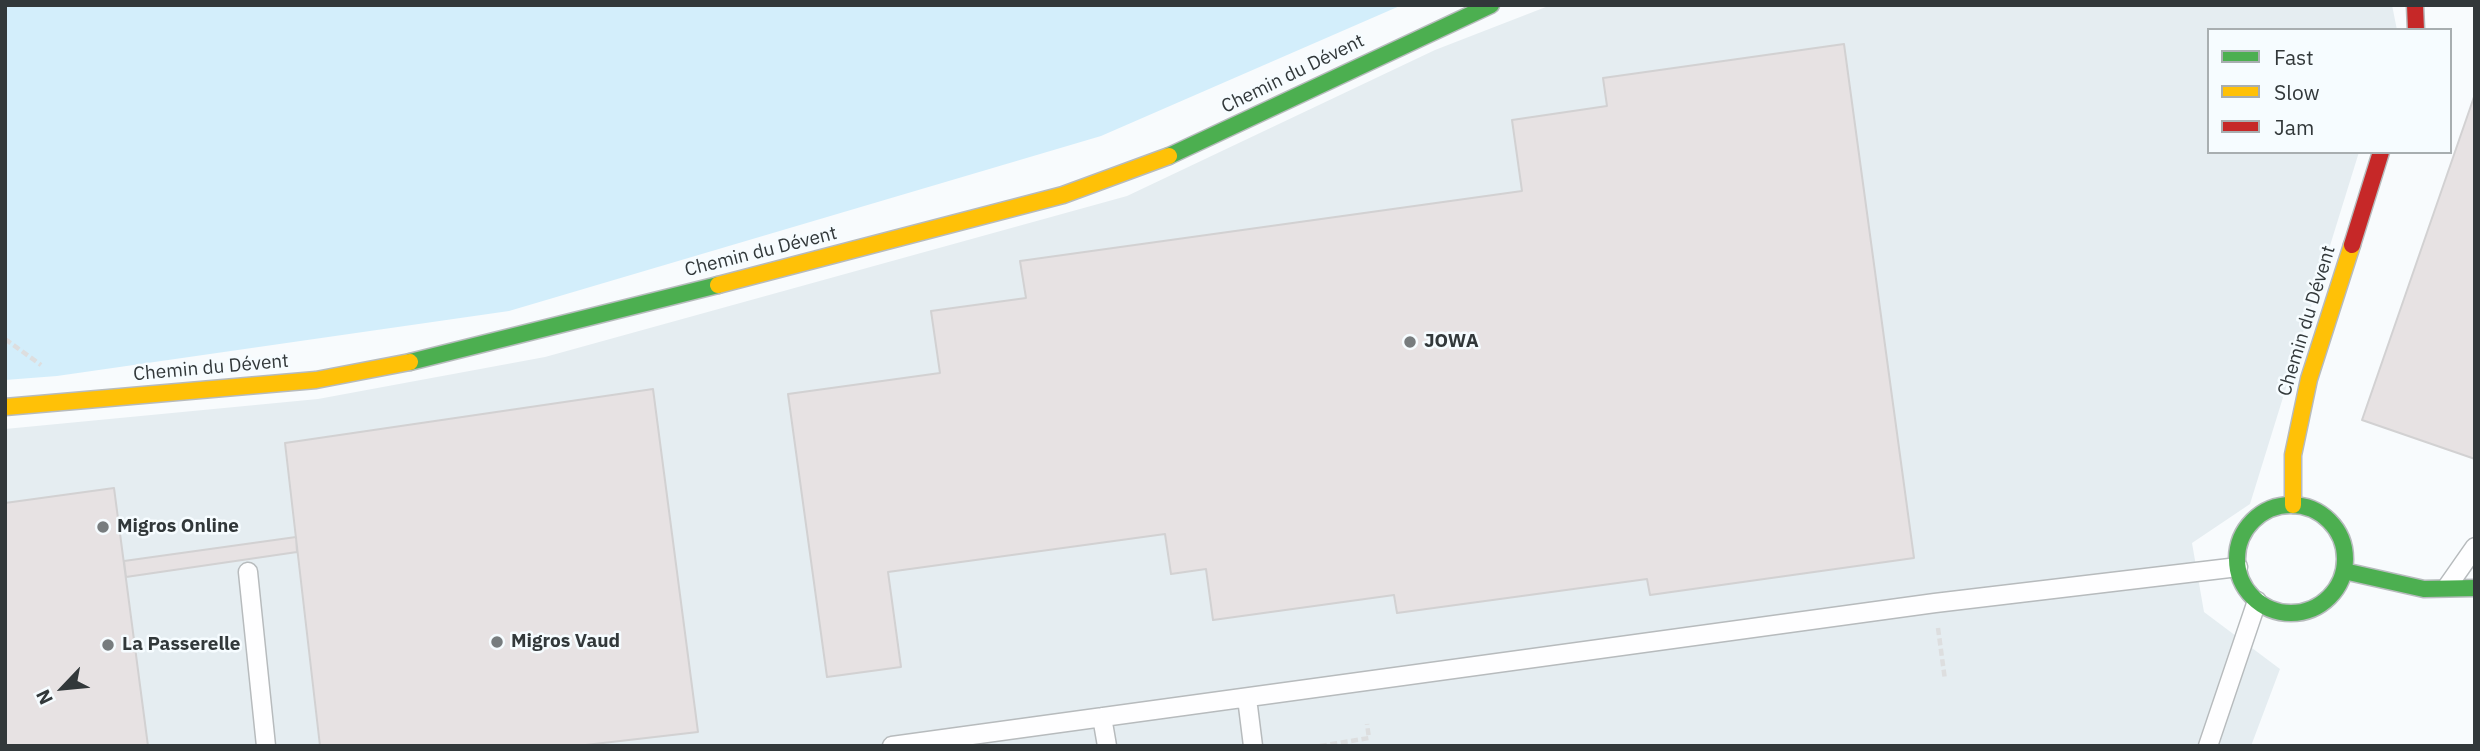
<!DOCTYPE html>
<html>
<head>
<meta charset="utf-8">
<style>
  body { margin:0 }
  #map { position:relative; width:2480px; height:751px; overflow:hidden; background:#f8fbfd; font-family:"IBM Plex Sans",sans-serif }
  canvas { display:block }
  .frame { position:absolute; inset:0; border:7px solid #32383a; pointer-events:none }
  .legend { position:absolute; left:2207px; top:28px; width:245px; height:126px; box-sizing:border-box; background:#f6fcff; border:2px solid #a8aeb0; margin:0; padding:9px 12px; list-style:none; font-size:21px; color:#32383a }
  .legend li { display:flex; align-items:center; gap:14px; height:35px }
  .legend b { width:35px; border:2px solid #a8aeb0 }
  .north { position:absolute; left:28px; top:653px; width:70px; height:70px; -webkit-text-stroke:5px #f6fcff; paint-order:stroke; rotate:244deg; font-size:19px; font-weight:700; line-height:28px; text-align:center; color:#32383a }
  .north::after { content:''; display:block; margin:auto; width:24px; height:32px; background:#32383a; clip-path:polygon(50% 0,100% 100%,50% 72%,0 100%) }
</style>
</head>
<body>
<div id="map">
<canvas width="2480" height="751"></canvas>
<div class="frame"></div>
<ul class="legend">
<li><b style="height:9px;background:#4caf50"></b>Fast</li>
<li><b style="height:9px;background:#ffc107"></b>Slow</li>
<li><b style="height:9px;background:#c62828"></b>Jam</li>
</ul>
<div class="north">N</div>
</div>
<script>
const ctx = document.querySelector('canvas').getContext('2d');
ctx.lineJoin = 'round';
function fillPath(path, color) { ctx.fillStyle = color; ctx.fill(path, 'evenodd'); }
function stroke(path, color, width, dash) { ctx.strokeStyle = color; ctx.lineWidth = width; ctx.lineCap = dash ? 'butt' : 'round'; ctx.setLineDash(dash || []); ctx.stroke(path); }
function drawText(font, color, halo, rows, align = 'center') {
  ctx.font = font + ' "IBM Plex Sans",sans-serif'; ctx.lineWidth = 5; ctx.setLineDash([]); ctx.textBaseline = 'middle'; ctx.strokeStyle = halo; ctx.fillStyle = color; for (const [text, x, y, turn = 0] of rows) {
    ctx.save(); ctx.translate(x, y); ctx.rotate((+turn || 0) * Math.PI / 180); ctx.textAlign = isNaN(turn) ? turn : align; if (halo) ctx.strokeText(text, 0, 0); ctx.fillText(text, 0, 0); ctx.restore();
  }
}
fillPath(new Path2D(`
  M1551 5H2392L2397 30H2209V152H2359L2250 504 2192 543 2204 612 2280 669 2251 746H5V429L318 399 545 357 1127 196 1435 50Z`), '#e5edf1');
fillPath(new Path2D(`
  M5 5H1402L1101 136 509 311 57 376 5 380Z`), '#d3eefb');
const building = new Path2D(`
  M1844 44 1914 558 1650 595 1647 579 1397 613 1394 595 1213 620 1206 569 1171 574 1165 534 888 572 901 667 827 677 788 394 940 373 931 311 1026 298 1020 261 1522 191 1512 120 1607 106 1603 78Z
  M2475 94V459L2362 420Z
  M653 389 698 732 577 746H320L285 443Z
  M114 488 148 746H5V503Z
  M296 537 297 552 126 577 124 561Z`);
fillPath(building, '#e7e2e3');
stroke(building, '#d2d1d2', 2);
const lane = new Path2D(`
  M248 572 266 746
  M2447 587 2475 547
  M1247 698 1253 746
  M1102 717 1107 746
  M892 746 1935 603 2238 567
  M2208 746 2257 601`);
const fast = new Path2D(`
  M1169 156 1491 5
  M410 362 718 285
  M2237 559a54 54 0 1 1 108 0a54 54 0 1 1-108 0Z
  M2344 571 2424 589 2475 588`);
const slow = new Path2D(`
  M718 285 1063 195 1169 156
  M5 407 316 380 410 362
  M2293 505V455L2309 379 2352 245`);
const jam = new Path2D(`
  M2415 5 2416 30
  M2352 245 2381 152`);
stroke(lane, '#b7bbbd', 21);
stroke(fast, '#b7bbbd', 19);
stroke(slow, '#b7bbbd', 19);
stroke(jam, '#b7bbbd', 19);
stroke(new Path2D(`
  M5 339 41 365
  M1938 628 1945 680
  M1320 746 1369 738 1367 724`), '#dddedf', 4.5, [7, 3.5]);
stroke(lane, '#fefeff', 18);
stroke(fast, '#4caf50', 16);
stroke(slow, '#ffc107', 16);
stroke(jam, '#c62828', 16);
for (const [x, y, r, color] of [
  [1410,342,7,"#777c7e"],
  [103,527,7,"#777c7e"],
  [497,642,7,"#777c7e"],
  [108,645,7,"#777c7e"]
]) { const dot = new Path2D(); dot.arc(x, y, r, 0, 2 * Math.PI); ctx.fillStyle = color; ctx.fill(dot); stroke(dot, '#f6fcff', 2.5); }
drawText('19px', '#32383a', '#f6fcff', [
  ["Chemin du Dévent",1293,74,-26],
  ["Chemin du Dévent",761,252,-14],
  ["Chemin du Dévent",2307,321,-73],
  ["Chemin du Dévent",211,368,-5]
]);
drawText('bold 19px', '#32383a', '#f6fcff', [
  ["JOWA",1424,342],
  ["Migros Online",117,527],
  ["Migros Vaud",511,642],
  ["La Passerelle",122,645]
], 'left');
</script>
</body>
</html>
